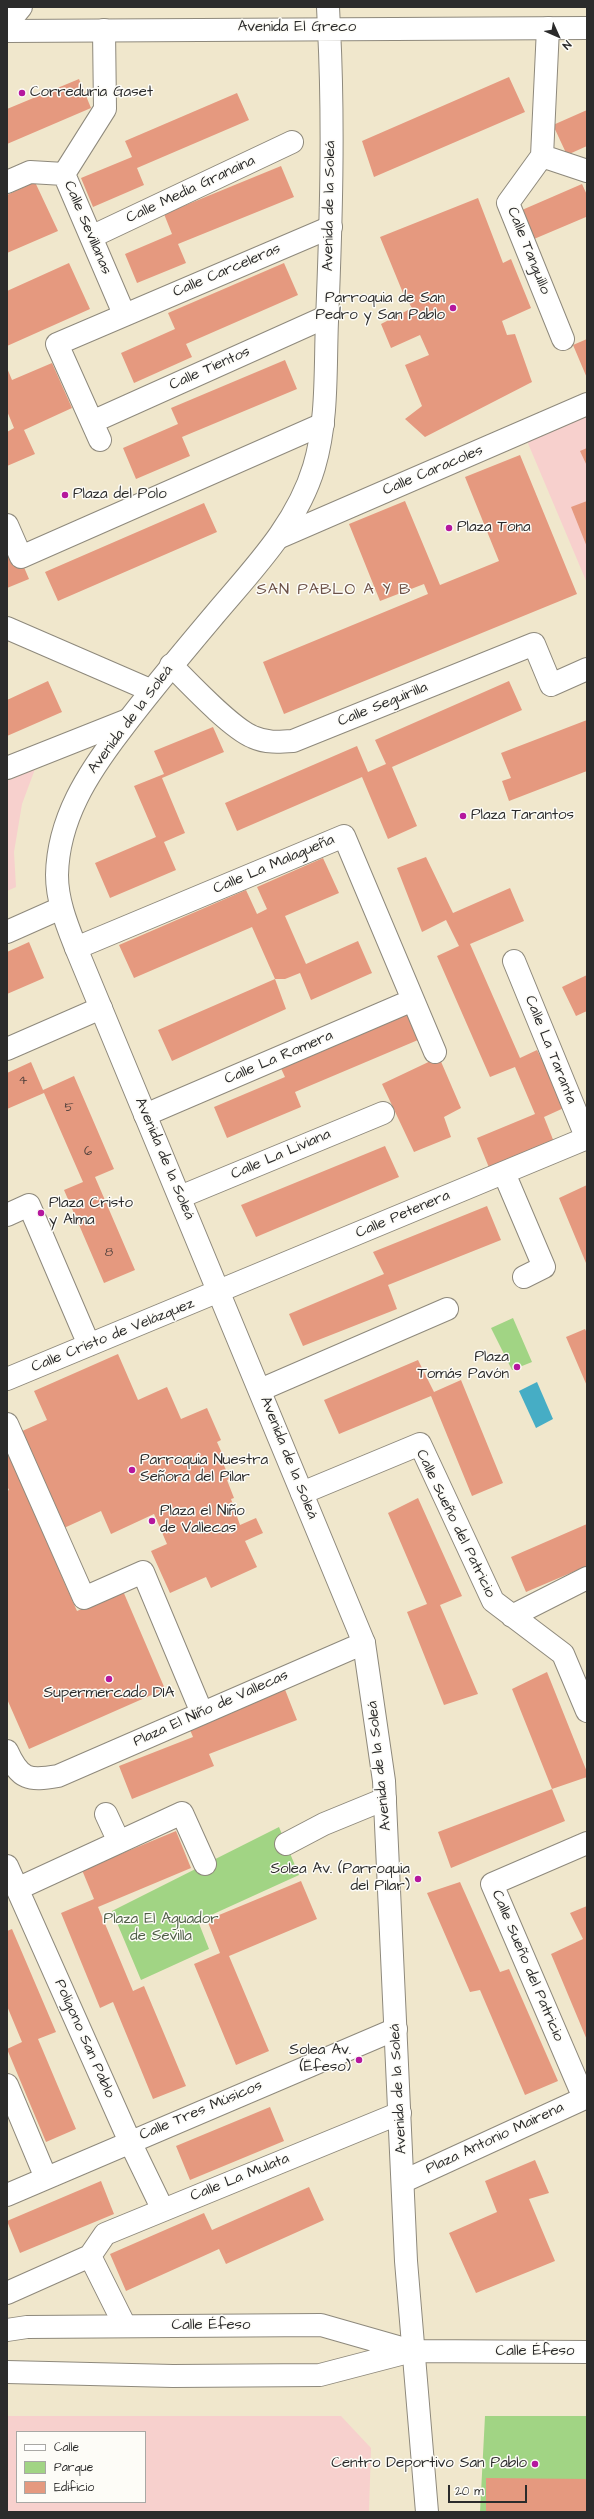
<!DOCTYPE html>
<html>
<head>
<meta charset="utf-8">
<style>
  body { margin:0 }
  #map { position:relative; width:594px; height:2519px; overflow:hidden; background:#f0e7cc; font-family:"Architects Daughter",sans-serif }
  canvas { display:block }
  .frame { position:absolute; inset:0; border:8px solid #2b2b2b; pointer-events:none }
  .legend { position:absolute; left:16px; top:2431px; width:130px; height:72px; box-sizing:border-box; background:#fdfcf7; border:1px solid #a9a8a5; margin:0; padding:5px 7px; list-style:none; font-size:12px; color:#2b2b2b }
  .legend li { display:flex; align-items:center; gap:8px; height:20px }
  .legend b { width:20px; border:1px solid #a9a8a5 }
  .north { position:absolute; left:538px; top:16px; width:40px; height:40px; -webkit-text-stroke:3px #fdfcf7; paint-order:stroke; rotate:135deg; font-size:11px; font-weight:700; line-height:16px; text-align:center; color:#2b2b2b }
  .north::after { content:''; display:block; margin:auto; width:14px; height:18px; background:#2b2b2b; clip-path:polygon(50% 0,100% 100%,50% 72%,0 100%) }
  .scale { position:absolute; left:448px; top:2485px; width:79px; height:18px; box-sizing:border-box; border:2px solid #2b2b2b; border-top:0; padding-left:5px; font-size:12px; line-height:14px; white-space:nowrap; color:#2b2b2b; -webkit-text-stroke:3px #fdfcf7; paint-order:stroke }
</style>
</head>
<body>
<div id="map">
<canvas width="594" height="2519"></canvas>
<div class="frame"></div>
<ul class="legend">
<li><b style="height:5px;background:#fff"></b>Calle</li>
<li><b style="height:11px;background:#a1d484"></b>Parque</li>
<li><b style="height:11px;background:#e5997f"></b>Edificio</li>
</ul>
<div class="north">N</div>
<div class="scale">20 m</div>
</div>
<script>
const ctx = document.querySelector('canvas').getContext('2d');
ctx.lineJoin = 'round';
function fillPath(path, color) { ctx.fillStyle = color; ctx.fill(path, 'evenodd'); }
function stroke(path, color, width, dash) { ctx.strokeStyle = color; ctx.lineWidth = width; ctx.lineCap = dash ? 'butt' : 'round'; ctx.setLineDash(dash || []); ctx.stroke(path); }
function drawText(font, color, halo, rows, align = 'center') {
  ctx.font = font + ' "Architects Daughter",sans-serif'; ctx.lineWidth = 3; ctx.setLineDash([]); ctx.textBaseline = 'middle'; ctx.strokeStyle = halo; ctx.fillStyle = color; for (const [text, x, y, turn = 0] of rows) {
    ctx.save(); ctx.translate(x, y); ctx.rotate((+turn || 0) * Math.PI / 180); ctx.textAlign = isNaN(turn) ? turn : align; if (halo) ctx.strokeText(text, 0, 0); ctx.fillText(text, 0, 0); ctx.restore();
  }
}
fillPath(new Path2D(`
  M587 415V583L527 441Z
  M38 761 22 804 14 852 16 887 7 891V774Z
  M7 2416H341L371 2448 369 2512H7ZM17 2432H145V2502H17Z`), '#f7d0cd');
fillPath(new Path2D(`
  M513 1318 532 1362 512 1370 491 1328Z
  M279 1827 299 1875 198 1921 209 1949 141 1980 112 1911Z
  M485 2416H587V2512H480Z`), '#a1d484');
fillPath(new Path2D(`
  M537 1382 553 1419 536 1428 519 1391Z`), '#46adc5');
fillPath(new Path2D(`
  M509 77 525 112 374 177 362 141Z
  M79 79 91 108 7 144V109Z
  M237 93 249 120 137 168 144 185 93 207 81 178 132 157 125 141Z
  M587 110V146L567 155 553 125Z
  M281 166 294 197 178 244 186 263 137 283 125 254 172 234 164 214Z
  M35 182 58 231 7 253V195Z
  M582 184 587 195V219L586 217 534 239 522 210Z
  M478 198 503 263 511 259 531 308 502 321 507 335 515 334 532 382 425 437 405 419 422 406 405 365 429 355 420 335 391 348 381 324 412 308 403 293 380 237Z
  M69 263 90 309 7 346V291Z
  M284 263 298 295 186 344 192 357 134 383 121 353 175 329 168 313Z
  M587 339V378L573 345Z
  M285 360 297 389 182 437 190 456 136 479 123 448 178 424 171 408Z
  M52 363 72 408 24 430 35 454 7 466V432L14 428 7 411V368L12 380Z
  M587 448V466L580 451Z
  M520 455 577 594 284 714 263 662 428 594 424 584 380 601 349 524 405 501 440 585 499 561 465 477Z
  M587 501V547L571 507Z
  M204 503 217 532 58 601 45 572Z
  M7 527 29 579 7 588Z
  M48 681 62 712 7 736V700Z
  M509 681 522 710 392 767 417 826 388 839 362 777 237 831 225 803 357 746 368 772 386 764 375 740Z
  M587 720V771L509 801 502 781 511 778 501 753Z
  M213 727 224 752 162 778 185 833 164 842 176 870 110 898 95 863 156 837 134 786 164 774 154 751Z
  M426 857 453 913 510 888 524 921 470 944 520 1058 537 1050 566 1107 544 1117 554 1142 490 1170 477 1138 535 1114 515 1067 490 1077 437 956 459 946 446 920 422 932 397 868Z
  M323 858 339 893 285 916 306 964 358 941 372 973 311 1000 300 973 285 979H275L252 927 134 978 119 945 246 890 257 914 267 909 257 887Z
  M29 942 44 978 7 994V952Z
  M587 975V1011L576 1016 562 987Z
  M275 979 286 1009 172 1061 158 1030Z
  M406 1010 418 1040 295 1092 301 1107 227 1138 214 1107 285 1077 279 1064Z
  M439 1057 461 1108 444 1117 451 1137 414 1152 382 1084Z
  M31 1062 43 1090 74 1076 114 1169 95 1177 135 1270 104 1283 64 1190 83 1182 44 1093 7 1109V1073Z
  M385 1146 399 1177 256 1237 241 1205Z
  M587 1185V1262L586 1263 559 1198Z
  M487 1206 501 1240 388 1285 397 1309 303 1346 289 1314 384 1274 373 1252Z
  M585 1329 587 1333V1386L566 1337Z
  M118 1354 138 1400 167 1387 181 1419 207 1408 221 1440 217 1442 225 1460 222 1461 230 1479 227 1480 234 1498 231 1499 240 1525 256 1518 263 1533 245 1541 257 1567 211 1588 206 1577 170 1593 151 1551 167 1544 154 1514 111 1534 101 1511 64 1528 20 1432 47 1420 34 1391Z
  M418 1360 434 1392 461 1380 503 1483 472 1496 431 1396 339 1434 324 1400Z
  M7 1451 77 1611 123 1591 165 1689 29 1749 7 1699V1491L9 1490 7 1486Z
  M418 1498 462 1596 440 1605 478 1694 444 1705 407 1612 427 1604 388 1513Z
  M587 1524V1566L526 1592 511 1557Z
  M547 1672 587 1772V1777L552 1789 512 1689Z
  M284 1687 297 1720 209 1754 214 1766 132 1799 119 1766 193 1737 188 1725Z
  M552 1789 565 1821 451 1868 438 1832Z
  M176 1831 191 1868 98 1907 133 1991 144 1986 186 2086 153 2099 113 2002 100 2008 61 1913 94 1899 82 1870Z
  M301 1881 317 1919 229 1956 269 2051 236 2065 194 1964 220 1953 207 1920Z
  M460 1882 500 1972 509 1969 558 2081 525 2095 480 1990 470 1992 427 1893Z
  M587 1906V2040L551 1954 583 1939 570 1913Z
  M12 1929 56 2032 38 2039 76 2129 46 2142 7 2049 22 2042 7 2006V1931Z
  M270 2107 284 2141 190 2180 176 2146Z
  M535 2160 549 2193 529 2199 555 2261 476 2293 449 2233 497 2212 485 2181Z
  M101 2181 114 2214 20 2253 7 2221Z
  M309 2187 324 2220 226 2264 219 2249 126 2291 110 2254 204 2213 212 2230Z
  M486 2478 587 2479V2512H486Z`), '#e5997f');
const street = new Path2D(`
  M328 7 329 28
  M7 24 21 7
  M548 28 542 156 508 203 563 339
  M104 30 105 109 64 174 124 314
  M542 156 587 171
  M7 182 30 172 64 174
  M91 237 292 142
  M92 422 328 316
  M100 440 57 344 331 227
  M7 525 21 557 323 424
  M280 537 587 404
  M7 628 150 690
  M171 665C190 684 231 728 253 737 266 743 279 742 293 741L534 644 551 685 587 669
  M7 768 128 720
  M7 932 61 908
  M76 948 344 836 435 1052
  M514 961 587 1139
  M7 1049 101 1008
  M145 1115 413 1000
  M504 1173 544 1267 524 1277
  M180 1197 383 1113
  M7 1215 29 1205 89 1345
  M7 1379 587 1138
  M260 1390 447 1309
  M7 1424 84 1598 143 1572 202 1713
  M302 1493 420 1444 493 1601 563 1654 587 1711
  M512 1616 587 1578
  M7 1751C20 1780 29 1781 58 1776L364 1643
  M106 1814 119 1842
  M286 1844 324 1824 385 1799
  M7 1866 130 2142 163 2210
  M17 1889 182 1813 205 1864
  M7 2085 46 2178
  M584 2098 492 1884 587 1843
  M404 2181 587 2097
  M7 2195 396 2029
  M90 2256 105 2234 400 2113
  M90 2256 125 2326
  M7 2293 90 2256`);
const secondary = new Path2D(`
  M329 28C334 126 331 223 327 321 325 369 328 420 314 467 297 524 254 568 216 613 184 651 151 690 121 730 88 773 58 819 57 875 57 901 67 925 76 948L364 1643 384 1781 406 2261 427 2512
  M7 31 587 28`);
const primary = new Path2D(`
  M7 2330 27 2327 321 2325 412 2351
  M7 2372 173 2376 320 2375 412 2351 587 2352`);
stroke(street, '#8e897c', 24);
stroke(secondary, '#8e897c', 24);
stroke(primary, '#8e897c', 24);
stroke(street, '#fff', 22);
stroke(secondary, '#fff', 22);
stroke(primary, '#fff', 22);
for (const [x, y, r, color] of [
  [22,93,4,"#b5179e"],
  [453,308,4,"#b5179e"],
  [65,495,4,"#b5179e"],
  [449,528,4,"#b5179e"],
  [463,816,4,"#b5179e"],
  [41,1213,4,"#b5179e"],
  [517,1367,4,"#b5179e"],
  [132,1470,4,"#b5179e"],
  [152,1521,4,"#b5179e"],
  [109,1679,4,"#b5179e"],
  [418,1879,4,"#b5179e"],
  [359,2060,4,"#b5179e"],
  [535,2464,4,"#b5179e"]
]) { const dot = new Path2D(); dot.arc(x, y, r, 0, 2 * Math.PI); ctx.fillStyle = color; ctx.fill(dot); stroke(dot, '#fdfcf7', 1.5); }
drawText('13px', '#5a4640', null, [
  ["4",23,1081],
  ["5",69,1108],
  ["6",88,1152],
  ["8",109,1253]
]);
drawText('15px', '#2b2b2b', '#fdfcf7', [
  ["Avenida El Greco",297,28],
  ["Calle Media Granaina",191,190,-25],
  ["Avenida de la Soleá",330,206,-89],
  ["Calle Sevillanas",87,228,67],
  ["Calle Tanguillo",528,251,68],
  ["Calle Carceleras",227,271,-23],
  ["Calle Tientos",210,369,-24],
  ["Calle Caracoles",433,471,-23],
  ["Calle Seguirilla",383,705,-22],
  ["Avenida de la Soleá",131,720,-53],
  ["Calle La Malagueña",274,865,-23],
  ["Calle La Taranta",550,1050,68],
  ["Calle La Romera",279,1058,-23],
  ["Calle La Liviana",281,1155,-23],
  ["Avenida de la Soleá",164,1159,67],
  ["Calle Petenera",403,1215,-23],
  ["Calle Cristo de Velázquez",113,1336,-22],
  ["Avenida de la Soleá",288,1458,68],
  ["Calle Sueño del Patricio",455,1524,64],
  ["Plaza El Niño de Vallecas",211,1709,-24],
  ["Avenida de la Soleá",380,1766,-96],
  ["Calle Sueño del Patricio",527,1966,67],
  ["Poligono San Pablo",84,2039,66],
  ["Avenida de la Soleá",399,2089,-93],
  ["Calle Tres Músicos",201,2111,-23],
  ["Plaza Antonio Mairena",495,2139,-25],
  ["Calle La Mulata",240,2178,-22],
  ["Calle Éfeso",211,2326],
  ["Calle Éfeso",535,2352]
]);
drawText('15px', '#2b2b2b', '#fdfcf7', [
  ["Correduria Gaset",30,93],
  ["Parroquia de San",445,299,"right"],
  ["Pedro y San Pablo",445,316,"right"],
  ["Plaza del Polo",73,495],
  ["Plaza Tona",457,528],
  ["Plaza Tarantos",471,816],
  ["Plaza Cristo",49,1204],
  ["y Alma",49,1221],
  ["Plaza",509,1358,"right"],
  ["Tomás Pavón",509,1375,"right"],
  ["Parroquia Nuestra",140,1461],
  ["Señora del Pilar",140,1478],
  ["Plaza el Niño",160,1512],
  ["de Vallecas",160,1529],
  ["Supermercado DIA",109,1694,"center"],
  ["Solea Av. (Parroquia",410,1870,"right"],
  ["del Pilar)",410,1887,"right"],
  ["Solea Av.",351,2051,"right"],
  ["(Ëfeso)",351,2068,"right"],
  ["Centro Deportivo San Pablo",527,2464,"right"]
], 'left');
drawText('15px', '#4e5e46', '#fdfcf7', [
  ["Plaza El Aguador",161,1920],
  ["de Sevilla",161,1937]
]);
ctx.letterSpacing = '1px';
drawText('16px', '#6c5248', '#fdfcf7', [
  ["SAN PABLO A Y B",334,591]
]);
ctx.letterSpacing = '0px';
</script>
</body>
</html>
